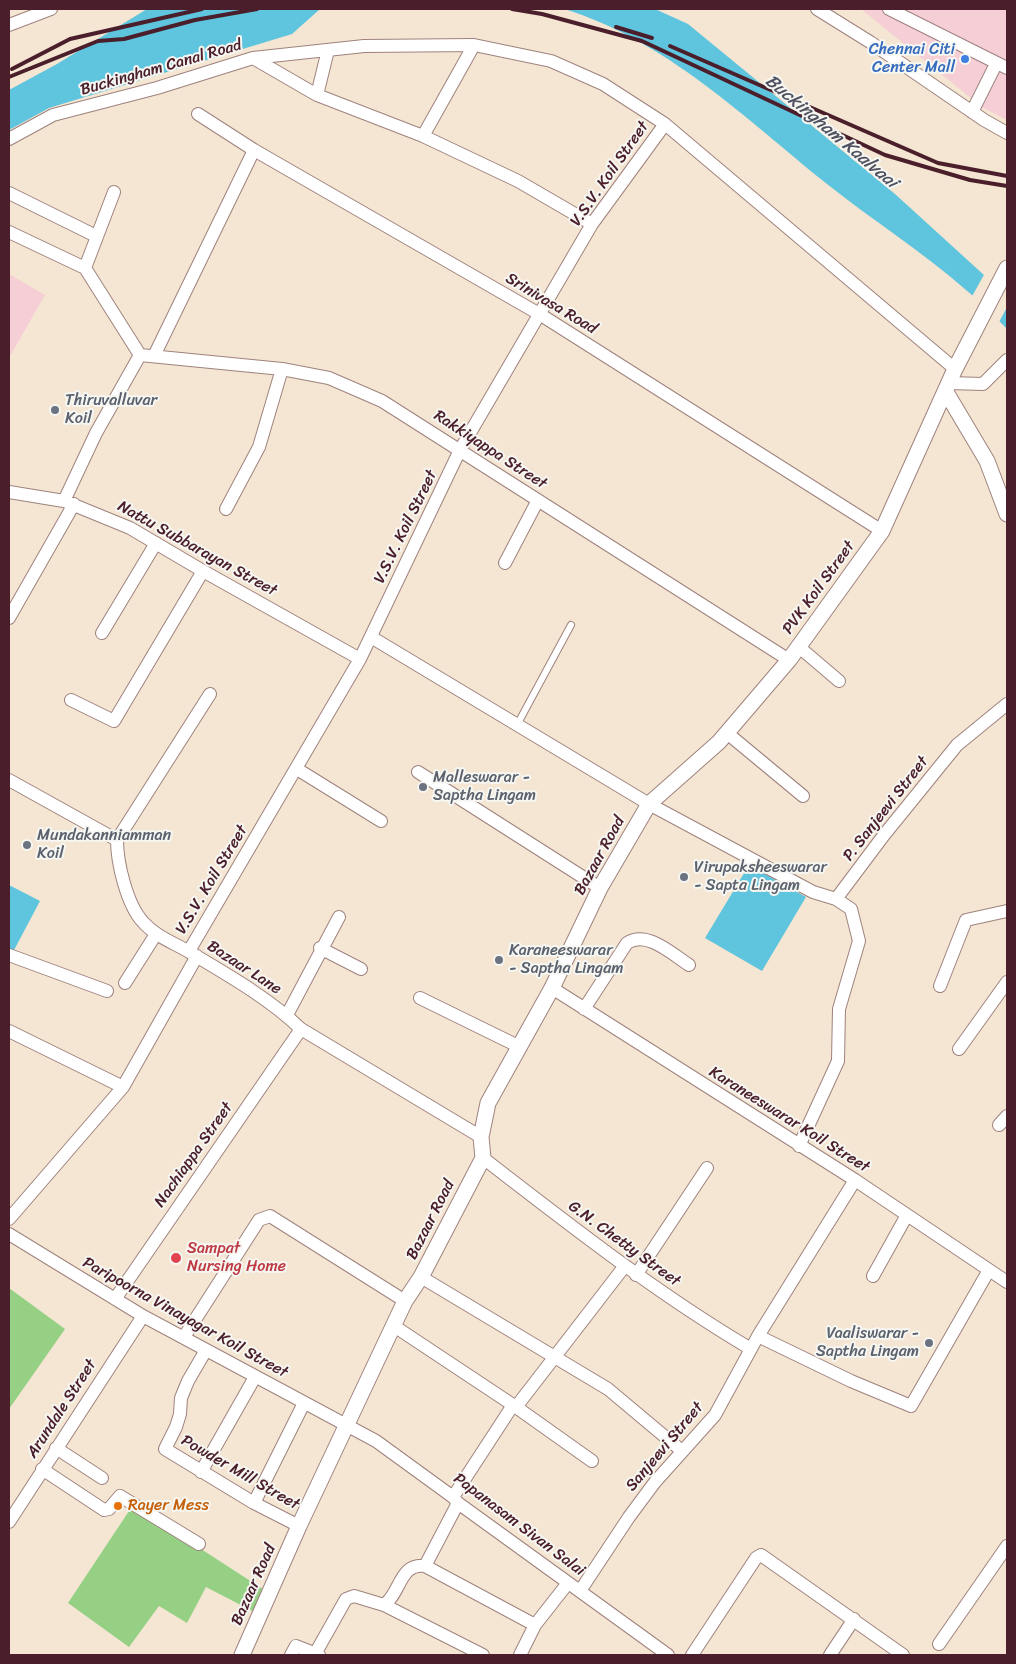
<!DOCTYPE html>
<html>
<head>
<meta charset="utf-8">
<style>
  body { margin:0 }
  #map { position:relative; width:1016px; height:1664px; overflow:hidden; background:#f4e6d2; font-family:Sriracha,sans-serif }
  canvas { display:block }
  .frame { position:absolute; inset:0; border:10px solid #4a1f2b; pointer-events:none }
</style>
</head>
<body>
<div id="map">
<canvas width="1016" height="1664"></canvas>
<div class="frame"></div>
</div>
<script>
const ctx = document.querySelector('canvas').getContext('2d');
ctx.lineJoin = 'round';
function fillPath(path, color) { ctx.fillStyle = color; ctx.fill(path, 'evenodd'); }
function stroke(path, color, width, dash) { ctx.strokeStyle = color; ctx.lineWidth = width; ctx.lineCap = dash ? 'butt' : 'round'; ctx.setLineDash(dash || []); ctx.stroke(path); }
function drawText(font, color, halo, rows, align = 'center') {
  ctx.font = font + ' Sriracha,sans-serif'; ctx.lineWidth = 4; ctx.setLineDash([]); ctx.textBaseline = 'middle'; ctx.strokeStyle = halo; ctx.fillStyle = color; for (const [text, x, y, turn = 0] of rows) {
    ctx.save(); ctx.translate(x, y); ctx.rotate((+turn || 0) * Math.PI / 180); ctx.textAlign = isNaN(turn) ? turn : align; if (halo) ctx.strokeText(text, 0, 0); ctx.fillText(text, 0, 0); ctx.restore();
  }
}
fillPath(new Path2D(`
  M861 9H1007V120L983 108Z
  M9 274 45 295 9 358Z`), '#f6cfd6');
fillPath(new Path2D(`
  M9 1288 65 1329 9 1409Z
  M133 1505 269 1593 260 1615 206 1587 187 1623 159 1606 129 1647 68 1603Z`), '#95d084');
fillPath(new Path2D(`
  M147 9H320L292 34 49 108 9 130V90L57 64Z
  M564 9H655L688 24 895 194 1007 296V329C994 316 981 302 966 290 923 252 872 220 827 184 746 119 666 40 564 9Z
  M749 865 806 897 762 971 705 938Z
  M9 885 40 901 13 952 9 949Z`), '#5fc4dd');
fillPath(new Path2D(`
  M985 273 1007 293V307L998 324 971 298Z`), '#f4e6d2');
const service = new Path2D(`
  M517 725 571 625`);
const minor = new Path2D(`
  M817 9 870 42 984 120 1007 133
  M889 9 1007 68
  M9 25 51 9
  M328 50 317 95 423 136 518 181 592 224
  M253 58 317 95
  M972 112 996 64
  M198 114 254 150 541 315 882 531
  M423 136 474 45
  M9 139 53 115 157 88 253 58 364 46 474 45 551 61 603 84 665 124 955 369
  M9 193 96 236
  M9 232 85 268 140 355
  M85 268 114 192
  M140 355 282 369 329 378 382 401 789 660
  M154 356 254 150
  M949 383 983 384 1007 360
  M9 492 64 501 130 528 203 571 360 659
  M64 501 96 433 140 355
  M226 509 259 447 282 369
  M505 563 538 500
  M9 618 74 504
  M102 633 156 543
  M371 637 649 804 813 892 836 899
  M799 647 839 681
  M71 700 114 721 203 571
  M727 733 803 796
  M297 769 381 821
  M418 772 600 888
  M9 780 117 840C117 863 127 905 143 922 156 937 175 943 191 953 228 975 270 999 301 1029L481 1137
  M117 840 210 694
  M320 948 361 969
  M189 951 360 659 460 450 592 224 665 124
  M9 955 107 991
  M125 983 156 934
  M940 986 966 920 1007 911
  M552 988 855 1180 1007 1282
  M420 998 520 1047
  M584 1009 627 943C647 930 672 954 689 965
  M287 1015 339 917
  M9 1031 123 1087
  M959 1049 1007 982
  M999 1125 1007 1116
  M799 1146 838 1061 839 1009 859 941 851 909 836 899 884 835 957 745 1007 704
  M483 1158C570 1225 656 1293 751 1349
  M9 1219 123 1087 197 956
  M9 1234 143 1316 376 1441 453 1497 458 1503 668 1655
  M636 1275 707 1168
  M873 1276 907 1215
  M421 1277 608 1389 682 1451
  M115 1299 301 1029
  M394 1326 516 1407 592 1461
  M758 1336 851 1381 911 1406 989 1270
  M184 1337 259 1220 270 1216 405 1301
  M206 1350 188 1381 181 1398 180 1414 176 1427 165 1449 254 1503 299 1526
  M516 1407 624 1267
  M56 1448 102 1478
  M42 1469 104 1510 109 1509 120 1496 199 1544
  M201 1472 255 1377
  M453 1497 513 1405
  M254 1503 304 1403
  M9 1522 143 1316
  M425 1566 458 1503
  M580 1591 629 1517 655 1482 715 1415 758 1336 855 1180
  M384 1605 483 1655
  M939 1644 1007 1546
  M315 1654 346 1599 354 1596 384 1605C401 1593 399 1563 425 1566L535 1625
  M291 1655 296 1646 319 1655
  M520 1655 535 1625 568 1583
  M692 1655 756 1558 761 1555 903 1655
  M830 1655 854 1619`);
const tertiary = new Path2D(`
  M946 392 987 461 1007 514
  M242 1655 299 1526 405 1301 421 1277 483 1158 481 1137 488 1103 552 988 600 888 649 804 719 742 789 660 882 531 955 369 1007 268`);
stroke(service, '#9f827e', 8);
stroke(minor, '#9f827e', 14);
stroke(tertiary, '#9f827e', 17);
stroke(service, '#fff', 6);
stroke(minor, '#fff', 12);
stroke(tertiary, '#fff', 15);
stroke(new Path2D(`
  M512 9 542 14 642 41 885 155 970 180 1007 186
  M616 27 652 38
  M670 46 938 163 1007 176
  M12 69 70 39 202 9
  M9 77 98 41 124 39 195 20 257 9`), '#4a1f2b', 4);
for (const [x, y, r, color] of [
  [965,59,5,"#3f7fe0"],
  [55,410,5,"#6b7280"],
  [423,787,5,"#6b7280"],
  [27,845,5,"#6b7280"],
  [684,877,5,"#6b7280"],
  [499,960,5,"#6b7280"],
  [176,1258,6,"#e0444e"],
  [929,1343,5,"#6b7280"],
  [118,1506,5,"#e8710a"]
]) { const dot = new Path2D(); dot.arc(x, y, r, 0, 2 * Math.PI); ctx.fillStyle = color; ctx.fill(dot); stroke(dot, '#f6f6f2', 2); }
drawText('16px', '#366cbe', '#f6f6f2', [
  ["Chennai Citi",955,50],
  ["Center Mall",955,68]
], 'right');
drawText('16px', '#4a1f2b', '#f6f6f2', [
  ["Buckingham Canal Road",161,68,-16],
  ["V.S.V. Koil Street",610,174,-55],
  ["Srinivasa Road",551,304,31],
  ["Rakkiyappa Street",490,450,33],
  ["V.S.V. Koil Street",406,527,-64],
  ["Nattu Subbarayan Street",197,549,29],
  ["PVK Koil Street",819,588,-54],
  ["P. Sanjeevi Street",886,809,-52],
  ["Bazaar Road",600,856,-61],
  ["V.S.V. Koil Street",212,880,-59],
  ["Bazaar Lane",244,968,33],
  ["Karaneeswarar Koil Street",789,1120,32],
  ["Nachiappa Street",194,1155,-55],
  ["Bazaar Road",431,1220,-63],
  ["G.N. Chetty Street",624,1244,36],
  ["Paripoorna Vinayagar Koil Street",185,1318,29],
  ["Arundale Street",62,1409,-57],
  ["Sanjeevi Street",665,1447,-50],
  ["Powder Mill Street",240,1473,30],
  ["Papanasam Sivan Salai",519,1525,37],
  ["Bazaar Road",254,1585,-66]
]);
drawText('16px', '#5b616d', '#f6f6f2', [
  ["Thiruvalluvar",65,401],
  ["Koil",65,419],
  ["Malleswarar -",433,778],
  ["Saptha Lingam",433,796],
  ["Mundakanniamman",37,836],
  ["Koil",37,854],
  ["Virupaksheeswarar",694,868],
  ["- Sapta Lingam",694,886],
  ["Karaneeswarar",509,951],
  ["- Saptha Lingam",509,969],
  ["Vaaliswarar -",919,1334,"right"],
  ["Saptha Lingam",919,1352,"right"]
], 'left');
drawText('16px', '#be3a42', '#f6f6f2', [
  ["Sampat",187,1249],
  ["Nursing Home",187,1267]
], 'left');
drawText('16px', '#c56008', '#f6f6f2', [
  ["Rayer Mess",128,1506]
], 'left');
drawText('italic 18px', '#505160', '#f6f6f2', [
  ["Buckingham Kaalvaai",831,132,40]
]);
</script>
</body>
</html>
